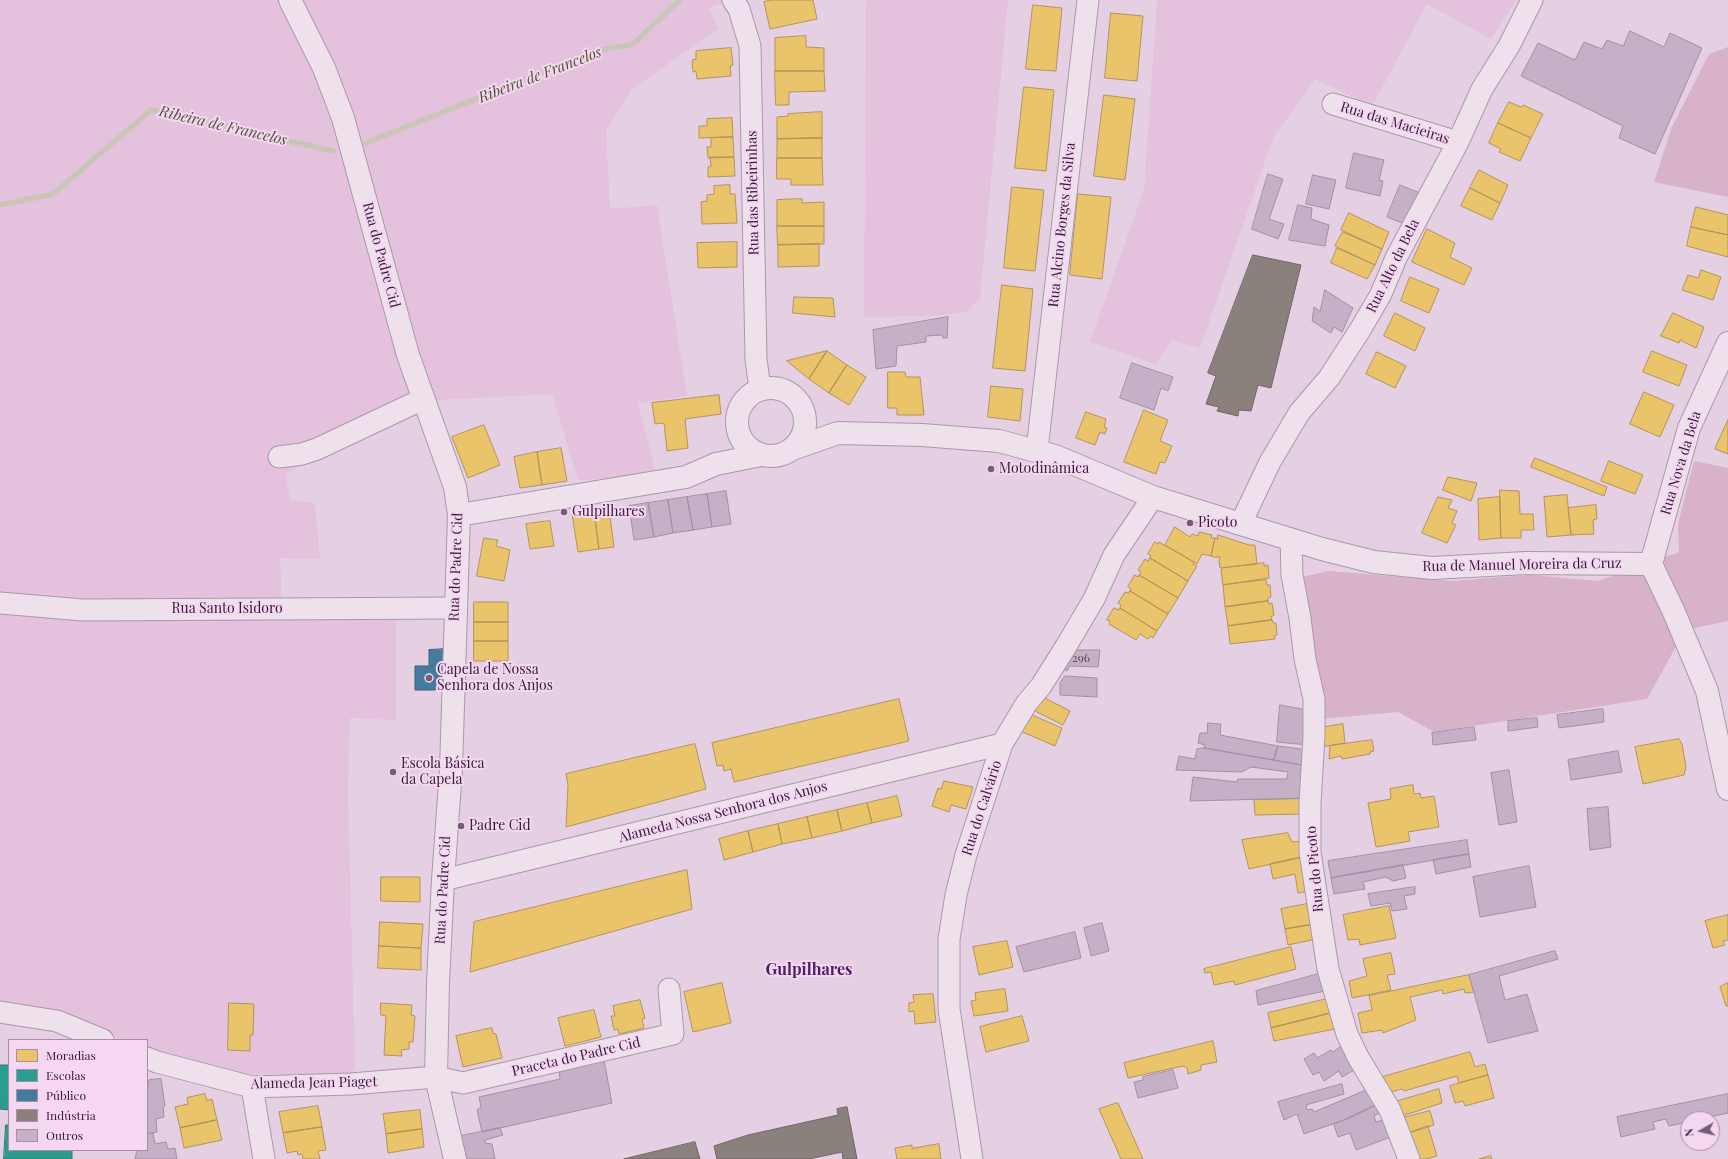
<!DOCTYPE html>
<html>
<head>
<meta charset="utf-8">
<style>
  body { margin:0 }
  #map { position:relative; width:1728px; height:1159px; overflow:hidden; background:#e5cfe2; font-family:"Playfair Display",serif }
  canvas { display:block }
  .legend { position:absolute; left:8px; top:1039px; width:140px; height:112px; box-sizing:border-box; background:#f5d7f1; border:1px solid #a98ea8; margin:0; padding:5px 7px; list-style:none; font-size:12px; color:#37203a }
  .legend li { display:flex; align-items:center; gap:8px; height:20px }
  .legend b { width:20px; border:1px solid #a98ea8 }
  .north { position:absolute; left:1680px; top:1111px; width:40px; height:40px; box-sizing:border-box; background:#f5d7f1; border:1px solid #a98ea8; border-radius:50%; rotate:262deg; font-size:11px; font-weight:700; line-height:16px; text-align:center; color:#37203a }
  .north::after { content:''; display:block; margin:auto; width:14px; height:18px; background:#745d75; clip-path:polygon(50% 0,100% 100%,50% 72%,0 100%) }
</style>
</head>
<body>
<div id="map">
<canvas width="1728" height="1159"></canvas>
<ul class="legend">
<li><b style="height:11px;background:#e9c46a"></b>Moradias</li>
<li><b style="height:11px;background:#2a9d8f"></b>Escolas</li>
<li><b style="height:11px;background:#457b9d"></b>Público</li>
<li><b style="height:11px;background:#8a817c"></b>Indústria</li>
<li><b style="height:11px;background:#c6b0c8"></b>Outros</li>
</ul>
<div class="north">N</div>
</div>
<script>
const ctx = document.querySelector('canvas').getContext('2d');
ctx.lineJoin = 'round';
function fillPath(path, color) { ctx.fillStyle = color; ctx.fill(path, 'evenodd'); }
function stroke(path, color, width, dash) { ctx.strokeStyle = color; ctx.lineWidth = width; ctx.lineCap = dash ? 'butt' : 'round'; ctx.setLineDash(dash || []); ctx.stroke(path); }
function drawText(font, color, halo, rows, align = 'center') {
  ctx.font = font + ' "Playfair Display",serif'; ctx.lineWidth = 4; ctx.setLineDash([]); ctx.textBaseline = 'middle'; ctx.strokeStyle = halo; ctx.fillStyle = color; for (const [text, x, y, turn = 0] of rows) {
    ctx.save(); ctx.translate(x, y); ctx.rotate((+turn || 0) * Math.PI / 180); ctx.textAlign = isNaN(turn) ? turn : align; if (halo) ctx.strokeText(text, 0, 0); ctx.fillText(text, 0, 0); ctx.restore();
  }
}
fillPath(new Path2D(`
  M0 0H730L709 8 718 29 632 89 606 130 610 209 657 205 687 396 638 403 657 477 578 480 552 394 396 402 286 475 290 500 315 503 320 559 280 558 282 617 396 616V720L350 718 348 789 355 1074H243L147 1053V1040H119L103 1033 35 1009 0 1002Z
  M866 0H1008L980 298 966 312 934 316 864 317Z
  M1156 0H1516L1491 39 1427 4 1372 106 1315 79 1273 138 1200 348 1172 340 1156 364 1090 342 1144 190 1157 1Z`), '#e4c1dc');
fillPath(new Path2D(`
  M1728 47V197L1654 182 1672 127 1709 54Z
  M1694 461 1728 468V621L1685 630 1647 699 1434 732 1398 712 1319 719 1301 577 1329 571 1450 581 1531 575 1598 581 1679 552 1678 524Z`), '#d7b2c8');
const homes = new Path2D(`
  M771 0H813L817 19 770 29 764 2Z
  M1033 5 1062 8 1056 71 1026 69Z
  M1111 13 1143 16 1137 81 1105 78Z
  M806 36V47L824 48V71H775V38Z
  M731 48 733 65 730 66 731 76 697 79 696 71 693 72 692 60 696 59V51Z
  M775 71H824L825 91 789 92V105H776Z
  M1024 87 1054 90 1046 171 1015 168Z
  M1104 95 1135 99 1125 180 1094 176Z
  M1509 102 1521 107 1523 105 1543 114 1531 138 1498 123Z
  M822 112V138L777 139V117L788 116V114Z
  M732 118 733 137 699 138V126H707V119Z
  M1498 123 1531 138 1520 161 1499 152 1501 149 1489 143Z
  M733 137 734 157 708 158 707 147H711V138Z
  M822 138V158H777V139Z
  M710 157H734L735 176 708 177V167L711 166Z
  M777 158H822L823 185H791V179H777Z
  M1479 170 1508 185 1500 203 1470 188Z
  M730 185V194H735L737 223 702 224 701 202 707 201V195L714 194V186Z
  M1012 187 1044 190 1035 271 1004 268Z
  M1470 188 1500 203 1492 220 1461 206Z
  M1078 194 1111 197 1102 279 1070 275Z
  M802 199V203L824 202V226H777V200Z
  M1696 207 1728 215V235L1691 227Z
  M1349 213 1389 232 1382 249 1341 230Z
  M777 226H824V244L778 245Z
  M1691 227 1728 235V257L1687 246Z
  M1427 229 1455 243 1450 257 1472 268 1464 285 1412 262Z
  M1343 232 1382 249 1375 265 1335 246Z
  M737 242V267L698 268 697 243Z
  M819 244V266L778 267V245Z
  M1337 248 1375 265 1367 279 1331 263Z
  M1701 270 1721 277 1713 300 1682 290 1688 275 1698 278Z
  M1410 277 1439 289 1429 313 1401 301Z
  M1002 285 1033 289 1025 371 993 368Z
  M794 297 833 298 835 317 793 313Z
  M1395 313 1425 328 1415 351 1384 336Z
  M1673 313 1704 327 1696 348 1680 340 1679 343 1661 336Z
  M827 351 847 365 829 393 809 379Z
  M827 351 809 379 787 361Z
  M1652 351 1687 365 1679 386 1643 372Z
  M1377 352 1406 366 1395 388 1366 374Z
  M847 365 866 377 849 405 829 393Z
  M888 372H905L906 377H920L924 415H897V408H888Z
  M991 386 1023 389 1020 421 988 417Z
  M1644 392 1674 405 1660 437 1630 424Z
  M719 395 721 414 685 419 688 448 667 451 664 423 655 424 652 403Z
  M1144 410 1168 420 1160 441 1172 446 1165 463 1160 462 1156 474 1124 462Z
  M1086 412 1106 419 1104 427 1107 428 1105 434 1100 432 1095 445 1076 438Z
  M1728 420V454L1715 449Z
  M484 425 500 465 468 478 452 437Z
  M561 448 567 481 542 485 537 452Z
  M537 452 542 485 520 488 514 457Z
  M1535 458 1607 487 1604 496 1531 467Z
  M1609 461 1643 475 1635 494 1601 481Z
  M1448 477 1477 483 1471 501 1443 490Z
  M1500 490 1519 491 1520 514H1533L1534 530H1521V538H1501Z
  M1567 495 1571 535 1547 537 1544 497Z
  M1438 497 1452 500 1448 508 1457 511 1452 523 1456 525 1447 543 1422 533Z
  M1500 497 1501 538 1479 540 1478 499Z
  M1596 505 1597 519 1593 520 1594 534 1571 535 1568 508Z
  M609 509 614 547 599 549 594 511Z
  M594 511 599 549 578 552 572 514Z
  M550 521 554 546 530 549 526 524Z
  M1175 527 1190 537 1192 534 1198 536 1199 532 1212 535 1211 538H1215L1211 556 1202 554 1197 564 1165 545Z
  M1218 535 1249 545H1255L1257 564 1220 568 1219 561 1220 557 1218 556 1217 558 1211 556 1215 538 1217 539Z
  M484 538 498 540 496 546 510 550 504 581 477 576Z
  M1155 542 1158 544 1159 542 1194 562 1193 564 1197 566 1188 581 1150 558 1151 556 1148 554Z
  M1150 558 1188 581 1178 598 1139 575 1141 572 1138 570 1145 559 1148 561Z
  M1264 563V566L1268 565 1269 578 1223 585 1221 570 1223 568Z
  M1135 575 1138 577 1139 575 1178 598 1168 614 1130 591 1131 589 1128 587Z
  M1266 580 1267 585H1270L1271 597 1268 598V601L1225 607 1223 585Z
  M1130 591 1168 614 1157 631 1120 608 1121 605 1118 603 1125 592 1128 593Z
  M1268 601 1269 604 1272 603 1274 615 1271 617 1272 620 1228 626 1225 607Z
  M474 602H508V622H474Z
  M1114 608 1119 610 1120 608 1157 631 1153 638 1150 636 1148 639 1140 634 1136 640 1109 624 1110 621 1107 620Z
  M1272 620 1273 623H1276L1277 635 1274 636 1275 639 1230 644 1228 626Z
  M474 622H508V641H474Z
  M474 641H508V661H474Z
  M1041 696 1070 711 1063 725 1029 708Z
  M899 699 909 741 734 782 731 769 724 771 723 765 717 766 712 743Z
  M1025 712 1062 728 1055 746 1018 730Z
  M1343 724 1345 743 1321 747 1320 728Z
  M1679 739 1682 744 1686 767 1684 775 1643 784 1635 747Z
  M1372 740 1374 751 1370 752V754L1342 759 1341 756 1329 759 1330 746Z
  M695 744 706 789 566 827 568 785 566 774Z
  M944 781 973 787 966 809 951 805 949 812 932 806 938 788 941 789Z
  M1413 785 1414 794 1420 793 1421 798 1434 796 1439 827 1408 832 1410 841 1376 847 1368 803 1391 799 1390 789Z
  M897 796 902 816 872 823 867 803Z
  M1305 799V814L1255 815 1254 800Z
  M867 803 872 823 842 831 837 810Z
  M837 810 842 831 812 838 807 817Z
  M807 817 812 838 782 844 778 824Z
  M778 824 782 844 753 852 748 831Z
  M748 831 753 852 724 860 719 839Z
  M1288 833 1292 842 1304 841 1303 857 1249 869 1242 840Z
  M1303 857 1310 891 1298 893 1295 874 1273 879 1270 864Z
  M687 870 692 909 470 972 474 922Z
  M381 877H420V902L381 901Z
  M1312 903 1316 924 1285 929 1281 909Z
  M1389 906 1396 938 1360 945 1359 939 1348 940 1343 915Z
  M1728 915V940L1723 941 1725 945 1713 948 1705 921Z
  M380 922 423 924 421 948 379 946Z
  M1316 924 1321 938 1288 945 1285 929Z
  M1007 941 1013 967 979 975 973 947Z
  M379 946 421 948V970L378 968Z
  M1291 947 1296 969 1235 985 1234 981 1214 985 1211 972 1205 973 1204 969Z
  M1391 953 1395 974 1387 975 1391 990 1352 998 1349 981 1367 976 1363 959Z
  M1469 975 1474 992 1465 993 1464 989 1443 994 1442 990 1410 997 1416 1020 1383 1033 1382 1030 1362 1033 1358 1013 1372 1010 1369 996Z
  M722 983 731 1023 693 1032 684 992Z
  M1728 983V1006H1726L1720 987Z
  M1005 989 1008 1011 974 1016 971 1001 976 1000 975 993Z
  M933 994 936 1022 915 1024 914 1011 909 1012V1003L914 1002 913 995Z
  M1331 998 1335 1012 1271 1028 1268 1013Z
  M640 1000 645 1018 642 1019 644 1028 619 1034 618 1029 614 1030 611 1016H615L613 1006Z
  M229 1003 254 1004 253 1035H250V1051L228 1050Z
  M381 1003 412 1005 411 1015 415 1016 413 1042H409V1049L401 1050 402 1056 384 1055 386 1016 381 1015Z
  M594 1010 601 1037 565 1046 558 1018Z
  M1335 1012 1340 1028 1274 1041 1271 1028Z
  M1022 1016 1029 1041 986 1052 980 1027Z
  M492 1028 493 1033 496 1034 502 1058 463 1067 456 1036Z
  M1213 1041 1217 1062 1201 1065V1070L1188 1074 1187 1068 1183 1066 1128 1078 1124 1063Z
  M1470 1052 1475 1067 1485 1064 1488 1075 1459 1083 1457 1076 1404 1091 1402 1089 1387 1093 1379 1078Z
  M1488 1075 1494 1098 1465 1106 1463 1101 1455 1103 1450 1086Z
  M1439 1089 1442 1103 1402 1116 1395 1102Z
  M205 1094 207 1101 212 1099 217 1120 180 1128 175 1107 188 1104 187 1098Z
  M1118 1103 1143 1159H1121L1099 1109Z
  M318 1106 322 1127 283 1133 279 1112Z
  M420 1110 422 1129 386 1134 383 1114Z
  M1430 1111 1434 1125 1409 1133 1403 1118Z
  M217 1120 222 1140 184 1148 180 1128Z
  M1428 1126 1437 1156 1426 1159H1418L1409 1133Z
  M322 1127 326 1150 318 1151 320 1159H303L302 1154 298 1155 297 1151 287 1153 283 1133Z
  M422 1129 424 1147 388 1153 386 1134Z
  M939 1144 941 1159H897L895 1148 912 1145V1148Z
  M1491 1156 1492 1159H1479Z`);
fillPath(homes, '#e9c46a');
stroke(homes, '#b4935c', 1);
const schools = new Path2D(`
  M0 1065H9V1110L0 1109Z
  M6 1125H9V1150H72V1159H4Z`);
fillPath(schools, '#2a9d8f');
stroke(schools, '#2e7876', 1);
const public = new Path2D(`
  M445 649 442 690H415V666H429V650Z`);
fillPath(public, '#457b9d');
stroke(public, '#41607f', 1);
const industry = new Path2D(`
  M1253 255 1301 265 1271 388 1258 385 1251 411 1239 410 1238 416 1217 411 1219 407 1206 404 1216 376 1208 373Z
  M847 1107 857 1159H843L842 1152 809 1159H717L714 1146 720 1144 748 1135 838 1115 837 1109Z
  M695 1142 700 1159H624Z`);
fillPath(industry, '#8a817c');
stroke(industry, '#716468', 1);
stroke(new Path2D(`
  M366 143 596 51 633 44 680 0
  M0 205 53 194 151 110 333 151`), '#cac5b9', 5.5);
const building = new Path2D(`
  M1630 31 1664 47 1670 33 1702 48 1655 154 1619 138 1623 126 1521 76 1538 43 1575 60 1584 42 1602 49 1607 40 1623 46Z
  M1354 153 1384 160 1379 180 1383 181 1380 196 1346 188Z
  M1268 174 1283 179 1269 219 1284 224 1278 239 1252 229Z
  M1313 175 1336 180 1329 209 1306 204Z
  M1400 185 1420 193 1407 225 1387 217Z
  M1298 205 1312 208 1311 219 1329 225 1325 246 1289 240Z
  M1325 290 1353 308 1342 332 1334 327 1331 333 1312 321 1314 307 1320 311Z
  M948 317 947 338H943L942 335 926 336V342L897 346 896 366 876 369 873 330Z
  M1132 363 1173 377 1168 391 1161 388 1154 410 1120 398Z
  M726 491 731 524 712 527 707 494Z
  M707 494 712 527 693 530 687 497Z
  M687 497 693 530 673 533 668 500Z
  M668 500 673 533 654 537 648 503Z
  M648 503 654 537 634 540 629 506Z
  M1068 650H1100L1098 667 1070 666 1067 671 1058 666Z
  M1065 676 1097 678V697L1060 695V683Z
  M1280 705 1308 710V745L1277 742Z
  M1603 709 1604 722 1559 728 1557 715Z
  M1537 718 1538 727 1508 731V721Z
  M1208 723 1221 724 1220 735 1278 746 1274 760 1204 748 1205 745 1198 743 1200 733H1207Z
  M1474 727 1476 740 1433 745 1432 733Z
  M1278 746 1309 750 1307 766 1274 760Z
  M1204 748 1307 766 1305 798 1190 801 1193 777 1237 782 1238 779H1287L1288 772 1251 767 1242 772 1176 770 1179 756 1195 759 1197 749Z
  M1618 751 1622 772 1571 780 1568 760Z
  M1509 770 1517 822 1499 825 1491 773Z
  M1608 807 1611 847 1590 850 1587 809Z
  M1467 840 1469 854 1331 878 1328 861Z
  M1469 854 1471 867 1436 874 1433 860Z
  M1403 865 1406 878 1393 881 1386 877 1363 882 1365 889 1334 894 1331 878Z
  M1529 866 1536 907 1480 917 1473 877Z
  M1415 887V894L1404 896 1407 909 1392 911 1390 903 1371 906 1368 894Z
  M1102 923 1109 951 1091 956 1084 928Z
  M1075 932 1081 958 1024 972 1016 947Z
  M1555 951 1558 959 1499 976 1505 1000 1527 994 1538 1031 1488 1043 1469 975Z
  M1326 972 1330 990 1258 1005 1256 991Z
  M1342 1046 1356 1069 1342 1077 1339 1071 1324 1081 1319 1072 1313 1075 1304 1059 1314 1053 1317 1058 1331 1050 1332 1052Z
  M604 1060 612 1103 482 1132 477 1110 481 1107 479 1097 560 1079 559 1070Z
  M1173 1070 1178 1088 1138 1098 1134 1082 1143 1080V1077Z
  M161 1079 165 1106 163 1107 164 1117 156 1119 157 1132 147 1134V1091L149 1080Z
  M1342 1084 1344 1094 1306 1105 1307 1110 1312 1109 1314 1112 1373 1087 1380 1103 1350 1118 1304 1134 1297 1114 1284 1120 1278 1102Z
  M1728 1094V1113L1700 1119H1688V1122L1669 1126 1666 1119 1653 1122 1655 1129 1621 1137 1617 1117Z
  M1380 1103 1383 1111 1374 1116 1376 1122 1389 1118 1396 1135 1356 1150 1350 1133 1338 1137 1334 1125Z
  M500 1128 503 1135 485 1140V1143L492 1144 495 1159H467L461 1136Z
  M153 1133 155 1144 166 1142 168 1149 175 1148 177 1159H135L137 1150H147V1134Z`);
fillPath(building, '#c6b0c8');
stroke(building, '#a38fa4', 1);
const minor = new Path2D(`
  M733 0 739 9 750 46 756 359 760 389
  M1333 104 1458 142
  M1037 450 1088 0
  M279 457 302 454 317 449 423 399
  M1241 523 1270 462 1299 413 1329 378 1360 330 1381 294 1396 258 1458 142 1482 89 1509 46 1532 0
  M1291 539 1292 575 1300 618 1305 659 1314 699V736L1310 803V852L1328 969 1347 1034 1358 1057 1390 1110 1409 1159
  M0 603 83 610 455 608
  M443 880 1002 744
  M0 1012 57 1021 103 1040
  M147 1058 157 1062 252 1087 351 1084 436 1077 463 1083 673 1034 669 989
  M252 1087 264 1159
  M972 1159 949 1009V939L956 895 966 855 1002 744 1026 704 1041 686 1065 648 1094 599 1114 555 1153 497`);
const tertiary = new Path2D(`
  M290 0 324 68 343 118 408 355 455 487 459 515 451 769 443 880 438 983 436 1077 455 1159
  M737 422a34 34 0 1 1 68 0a34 34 0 1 1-68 0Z
  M792 449 838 433 922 435 999 441 1055 456 1153 497 1322 549 1374 562 1432 568 1526 563 1651 564
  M459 515 686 477 716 464 761 455
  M1651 564 1673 610 1707 691 1728 789
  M1651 564 1689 428 1728 343`);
stroke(minor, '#aa98a9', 23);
stroke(tertiary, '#aa98a9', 24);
stroke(minor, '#eee1ec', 21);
stroke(tertiary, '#eee1ec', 22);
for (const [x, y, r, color] of [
  [991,469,4,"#745d75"],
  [564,512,4,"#745d75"],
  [1190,523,4,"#745d75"],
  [429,678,4,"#745d75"],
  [393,772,4,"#745d75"],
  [461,826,4,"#745d75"]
]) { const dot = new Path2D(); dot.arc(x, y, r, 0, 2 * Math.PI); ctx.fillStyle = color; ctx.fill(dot); stroke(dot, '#f5d7f1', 1.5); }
drawText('12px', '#5b445e', null, [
  ["296",1081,658]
]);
drawText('14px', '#37203a', '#f5d7f1', [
  ["Rua das Macieiras",1395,123,17],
  ["Rua das Ribeirinhas",753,193,-91],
  ["Rua Alcino Borges da Silva",1062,225,-84],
  ["Rua do Padre Cid",381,255,75],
  ["Rua Alto da Bela",1393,266,-64],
  ["Rua Nova da Bela",1681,463,-73],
  ["Rua de Manuel Moreira da Cruz",1522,565,-1],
  ["Rua do Padre Cid",456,567,-88],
  ["Rua Santo Isidoro",227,609],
  ["Rua do Calvário",982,808,-72],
  ["Alameda Nossa Senhora dos Anjos",723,812,-14],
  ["Rua do Picoto",1315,869,-95],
  ["Rua do Padre Cid",443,890,-87],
  ["Praceta do Padre Cid",576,1057,-13],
  ["Alameda Jean Piaget",314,1083,-1]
]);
drawText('14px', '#37203a', '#f5d7f1', [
  ["Motodinâmica",999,469],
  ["Gulpilhares",572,512],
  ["Picoto",1198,523],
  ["Capela de Nossa",437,670],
  ["Senhora dos Anjos",437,686],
  ["Escola Básica",401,764],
  ["da Capela",401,780],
  ["Padre Cid",469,826]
], 'left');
drawText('italic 15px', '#4a5930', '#f5d7f1', [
  ["Ribeira de Francelos",540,75,-21],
  ["Ribeira de Francelos",223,126,13]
]);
drawText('bold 16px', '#4b2165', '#f5d7f1', [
  ["Gulpilhares",809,970]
]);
</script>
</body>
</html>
